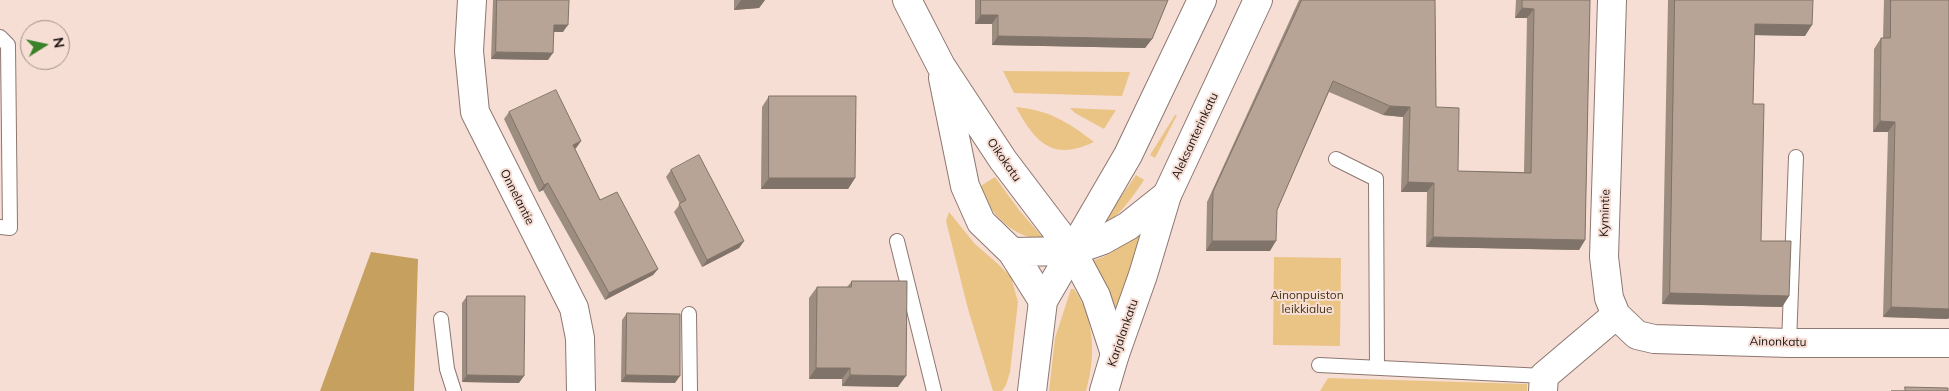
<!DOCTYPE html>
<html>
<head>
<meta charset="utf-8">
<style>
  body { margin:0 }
  #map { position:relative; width:1949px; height:391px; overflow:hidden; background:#f7ded5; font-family:Mulish,sans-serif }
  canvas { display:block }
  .north { position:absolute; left:20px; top:20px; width:50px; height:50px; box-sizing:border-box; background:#f7ded5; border:1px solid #a18f88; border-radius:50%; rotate:80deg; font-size:14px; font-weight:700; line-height:20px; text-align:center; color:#211815 }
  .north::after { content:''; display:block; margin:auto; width:18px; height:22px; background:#398229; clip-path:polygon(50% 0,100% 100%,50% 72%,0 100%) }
</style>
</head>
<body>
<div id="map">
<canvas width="1949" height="391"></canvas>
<div class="north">N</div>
</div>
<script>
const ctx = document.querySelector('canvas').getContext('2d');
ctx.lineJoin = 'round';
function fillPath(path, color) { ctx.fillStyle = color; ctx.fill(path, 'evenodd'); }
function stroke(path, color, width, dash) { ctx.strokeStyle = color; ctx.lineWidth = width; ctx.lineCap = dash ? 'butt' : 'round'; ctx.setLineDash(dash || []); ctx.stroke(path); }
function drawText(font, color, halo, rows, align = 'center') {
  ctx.font = font + ' Mulish,sans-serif'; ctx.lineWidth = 4; ctx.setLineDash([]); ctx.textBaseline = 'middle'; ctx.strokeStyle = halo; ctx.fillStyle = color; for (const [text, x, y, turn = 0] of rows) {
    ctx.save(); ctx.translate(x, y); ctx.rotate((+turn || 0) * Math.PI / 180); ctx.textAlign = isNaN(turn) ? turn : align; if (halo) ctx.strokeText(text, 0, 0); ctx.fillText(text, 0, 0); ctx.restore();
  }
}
fillPath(new Path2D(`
  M1003 71 1130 72 1122 96 1014 93Z
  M1016 107C1049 110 1068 122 1094 142 1052 162 1035 142 1016 107Z
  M1070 108 1116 110 1104 129 1075 113Z
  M1175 115H1177L1155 158 1150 155Z
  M1136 175 1144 180C1132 198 1118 218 1099 228Z
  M995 177 1019 210 1045 240C1013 238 991 215 979 187Z
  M949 212 975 244 998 264 1011 277 1018 302 1010 372 1006 385 1002 391H993L968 309 946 221Z
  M1142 229 1116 327 1091 261C1112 256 1126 243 1142 229Z
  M1274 257 1341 258 1340 346 1273 345Z
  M1071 289H1074C1095 318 1096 358 1086 391H1049L1055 338Z
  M1328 378 1527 384V391H1320Z`), '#eac484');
fillPath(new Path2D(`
  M371 252 418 259 414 391H320Z`), '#c6a05f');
const service = new Path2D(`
  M0 37 8 45 10 228 0 227
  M1336 159 1376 179 1377 368
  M897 241 934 391
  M689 314 690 391
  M441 319 447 369 454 391
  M1789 343 1796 157
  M1319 365 1544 376`);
const minor = new Path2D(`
  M472 0 469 51 475 112 574 308 580 338 581 391
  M907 0 941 66 1003 160 1072 251 1096 296 1115 354
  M1612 0 1604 257 1609 298 1616 315 1637 335 1654 339 1789 343H1949
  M943 78 965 186 981 222 1012 252 1043 301
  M1012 252 1072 251 1103 240 1128 226 1167 195
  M1543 391 1544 376 1616 315`);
const secondary = new Path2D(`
  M1032 391 1043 301 1128 155 1202 0
  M1104 391 1115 354 1143 275 1167 195 1258 0`);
stroke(service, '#8d7770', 16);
stroke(minor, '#8d7770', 30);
stroke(secondary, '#8d7770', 30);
stroke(service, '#fff', 14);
stroke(minor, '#fff', 28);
stroke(secondary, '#fff', 28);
fillPath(new Path2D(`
  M493 0H569L563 32H554L548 60 491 59Z
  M734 0H765L759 8 734 10Z
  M975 0H1168L1152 39 1145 48 992 45V24H975Z
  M1299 0H1435L1436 107 1458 171 1524 172 1527 18H1515L1516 0H1590L1585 240 1579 250 1426 247 1427 192H1401L1403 117 1383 115 1329 92 1277 210 1270 251H1206L1207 202Z
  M1668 0H1813L1805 36 1755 35 1753 104 1761 241 1789 296 1782 307 1662 304Z
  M1884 0H1949L1948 319 1883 317 1888 132H1873L1874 49 1881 38H1883Z
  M769 96 855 178 848 189H761L762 107Z
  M509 112 581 141 576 148 575 149 600 200 658 269 653 275 605 300 543 190 539 192 504 119Z
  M671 170 744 241 739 248 702 267 674 212 680 204 666 177Z
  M852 281 898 387 842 386V379H809V298L817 287H847Z
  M467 296 519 383 462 382V303Z
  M627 313 675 383 621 382 622 320Z`), '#9d8d81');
fillPath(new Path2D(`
  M741 0H765L759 8 734 10Z
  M1522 8 1534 9 1527 18H1515Z
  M981 15H998L992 24H975Z
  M1755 24 1812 25 1805 36 1748 35Z
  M554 25H568L563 32H549Z
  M998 36 1152 39 1145 48 992 45Z
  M496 52 553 53 548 60 491 59Z
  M1390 106 1410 107 1403 117 1383 115Z
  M1880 121 1895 122 1888 132H1873Z
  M581 141 576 148 568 152 573 145Z
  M769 178H855L848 189H761Z
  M1408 182 1434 183 1427 192H1401Z
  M548 183 543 190 539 192 544 185Z
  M1433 237 1585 240 1579 250 1426 247Z
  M744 241 739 248 702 267 707 260Z
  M1212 241H1276L1270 251H1206Z
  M658 269 653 275 605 300 609 293Z
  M1670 293 1789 296 1782 307 1662 304Z
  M1891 307 1949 309V318L1948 319 1883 317Z
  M816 368H850L842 379H809Z
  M467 375 524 376 519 383 462 382Z
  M626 375 680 376 675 383 621 382Z
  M850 375 906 376 898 387 842 386Z`), '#807369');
const building = new Path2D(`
  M497 0H569L568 25H554L553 53 496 52Z
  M981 0H1168L1152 39 998 36V15H981Z
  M1302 0H1435L1436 107 1459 108 1458 171 1531 173 1534 9 1522 8V0H1590L1585 240 1433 237 1434 183 1408 182 1410 107 1390 106 1333 81 1277 210 1276 241H1212L1213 192Z
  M1675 0H1813L1812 25 1755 24 1753 104H1764L1761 241H1791L1789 296 1670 293Z
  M1891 0H1949V309L1891 307 1895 122 1880 121 1881 38H1890Z
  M556 90 581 141 573 145 600 200 617 192 658 269 609 293 548 183 544 185 509 112Z
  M769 96H856L855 178H769Z
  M699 155 744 241 707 260 679 204 686 200 671 170Z
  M852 281H907L906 376 850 375V368H816L817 287H851Z
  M467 296H525L524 376 467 375Z
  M627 313 680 314V376L626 375Z
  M1905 387 1948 388V391H1891H1905Z`);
fillPath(building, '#b7a496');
stroke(building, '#807369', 1);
drawText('12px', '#211815', '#f7ded5', [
  ["Aleksanterinkatu",1195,136,-65],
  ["Oikokatu",1004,160,55],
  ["Onnelantie",517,197,63],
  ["Kymintie",1605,213,-88],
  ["Karjalankatu",1123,333,-71],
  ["Ainonkatu",1778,342,1]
]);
drawText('12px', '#453517', '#f7ded5', [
  ["Ainonpuiston",1307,295],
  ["leikkialue",1307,309]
]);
</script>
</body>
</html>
